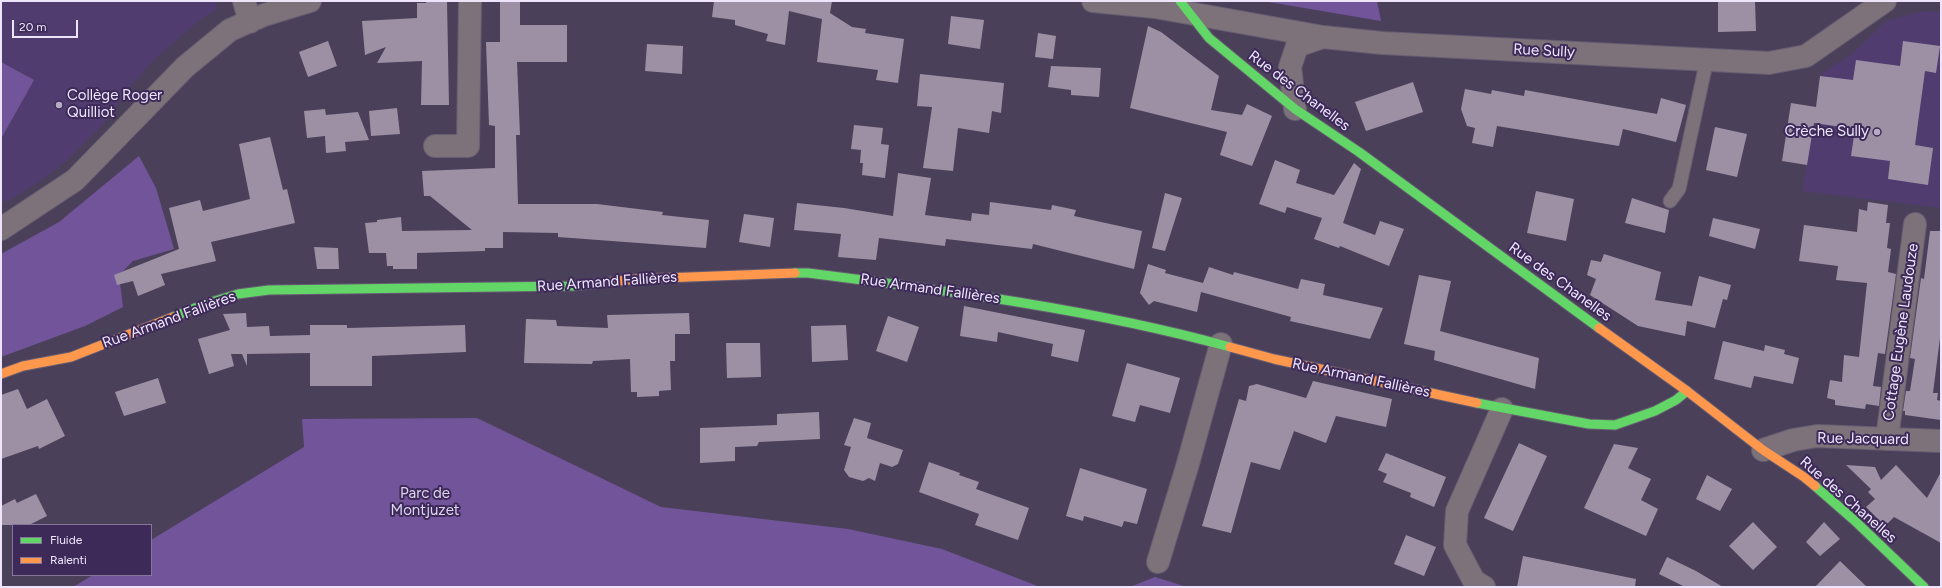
<!DOCTYPE html>
<html>
<head>
<meta charset="utf-8">
<style>
  body { margin:0 }
  #map { position:relative; width:1942px; height:588px; overflow:hidden; background:#4b405a; font-family:Figtree,sans-serif }
  canvas { display:block }
  .frame { position:absolute; inset:0; border:2px solid #eee5fd; pointer-events:none }
  .legend { position:absolute; left:12px; top:524px; width:140px; height:52px; box-sizing:border-box; background:#3e2a59; border:1px solid #84759b; margin:0; padding:5px 7px; list-style:none; font-size:12px; color:#eee5fd }
  .legend li { display:flex; align-items:center; gap:8px; height:20px }
  .legend b { width:20px; border:1px solid #84759b }
  .scale { position:absolute; left:12px; top:20px; width:66px; height:18px; box-sizing:border-box; border:2px solid #eee5fd; border-top:0; padding-left:5px; font-size:12px; line-height:14px; white-space:nowrap; color:#eee5fd; -webkit-text-stroke:3px #3e2a59; paint-order:stroke }
</style>
</head>
<body>
<div id="map">
<canvas width="1942" height="588"></canvas>
<div class="frame"></div>
<ul class="legend">
<li><b style="height:5px;background:#63d668"></b>Fluide</li>
<li><b style="height:5px;background:#ff974d"></b>Ralenti</li>
</ul>
<div class="scale">20 m</div>
</div>
<script>
const ctx = document.querySelector('canvas').getContext('2d');
ctx.lineJoin = 'round';
function fillPath(path, color) { ctx.fillStyle = color; ctx.fill(path, 'evenodd'); }
function stroke(path, color, width, dash) { ctx.strokeStyle = color; ctx.lineWidth = width; ctx.lineCap = dash ? 'butt' : 'round'; ctx.setLineDash(dash || []); ctx.stroke(path); }
function drawText(font, color, halo, rows, align = 'center') {
  ctx.font = font + ' Figtree,sans-serif'; ctx.lineWidth = 4; ctx.setLineDash([]); ctx.textBaseline = 'middle'; ctx.strokeStyle = halo; ctx.fillStyle = color; for (const [text, x, y, turn = 0] of rows) {
    ctx.save(); ctx.translate(x, y); ctx.rotate((+turn || 0) * Math.PI / 180); ctx.textAlign = isNaN(turn) ? turn : align; if (halo) ctx.strokeText(text, 0, 0); ctx.fillText(text, 0, 0); ctx.restore();
  }
}
fillPath(new Path2D(`
  M1 1H214L218 8 196 23 154 60 131 86 103 124 65 162 36 184 8 201 1 203Z
  M1941 11V208L1802 191 1822 73 1852 54 1886 21 1919 12Z`), '#513c6f');
fillPath(new Path2D(`
  M1263 1H1377L1381 21Z
  M1 62 34 80 1 139Z
  M139 156 156 188 174 249 133 261 119 275 123 307 85 326 1 357V254L59 222Z
  M477 418 661 507 848 529 942 549 1040 587H73L93 575H151V540L304 447 302 419Z
  M1155 577 1187 587H1130Z`), '#72549a');
fillPath(new Path2D(`
  M426 1H447L449 105H421L422 61 377 63 386 47 365 55 362 21 417 18V3H426Z
  M500 1H520V25H567V62H517L520 135H516L518 204H597L663 212 662 215 709 220 706 248 558 237V233L503 232V248H485V251L417 253V269H393V266H387L386 253H369L365 223 377 222V220L401 217 402 231 472 230 430 196H424L422 171 495 168V126L489 125 486 42H500Z
  M714 1H832L830 13 852 27 866 29 865 33 904 39 898 83 876 80 878 70 817 62 822 19 789 11 785 45 766 41 768 34 735 25V20L712 17Z
  M1718 1H1755L1756 31 1718 32Z
  M951 16 984 20 980 49 948 44Z
  M1148 26 1161 32 1219 76 1211 110 1242 115 1247 104 1272 116 1252 166 1220 155 1227 132 1130 108Z
  M1038 33 1056 36 1053 59 1035 57Z
  M328 41 337 66 308 77 299 52Z
  M1903 41 1940 46 1936 73 1925 71 1915 145 1933 148 1928 185 1888 179 1890 161 1851 156 1855 129 1814 123 1807 165 1782 161 1791 103 1816 107 1820 76 1853 80 1856 60 1900 66Z
  M647 44 683 46 682 74 645 71Z
  M1051 66 1101 68 1099 97 1071 95V90L1048 87Z
  M920 74 1004 83 1001 113 992 111 989 133 958 128 953 171 923 168 932 107 917 106Z
  M1413 82 1423 112 1366 131 1355 102Z
  M1465 89 1491 94 1492 90 1524 96 1525 90 1657 114 1661 98 1686 105 1676 142 1623 129 1619 146 1497 126 1493 147 1472 143 1475 128 1467 126 1461 109Z
  M397 108 400 134 371 136 369 111Z
  M325 109 326 115 358 112 369 140 345 142 346 151 326 153 325 136 307 138 304 111Z
  M854 125 883 128 881 144 889 145 885 178 862 175 863 163H860L861 150 851 149Z
  M1715 127 1747 134 1737 177 1706 170Z
  M270 137 283 190 287 189 295 223 211 242 216 261 161 274 165 285 138 296 133 281 117 285 114 275 179 249 169 208 200 200 203 211 250 199 239 144Z
  M1275 160 1300 170 1296 183 1334 195 1354 163 1361 169 1343 223 1375 235 1380 221 1404 229 1389 266 1340 246 1339 248 1314 239 1322 218 1287 207 1285 213 1259 204Z
  M898 173 931 178 925 215 971 221 972 213 989 215 990 202 1051 210 1052 205 1076 210 1074 216 1142 231 1134 269 1033 244 1032 249 946 239 945 246 879 238 876 260 838 257 841 234 794 230 797 203 844 208 893 216Z
  M1536 191 1574 199 1566 241 1527 233Z
  M1165 193 1182 198 1165 251 1152 248Z
  M1632 198 1669 210 1665 233 1625 223Z
  M1868 202 1888 205 1886 223H1890L1887 248 1891 249 1888 272 1896 274 1885 354 1878 353 1873 386 1881 387 1879 406 1866 404 1865 409 1835 405V400L1827 398 1830 380 1842 382 1844 355 1859 357 1867 283 1836 280 1838 266 1799 261 1804 225 1857 232 1859 209 1867 211Z
  M744 214 774 218 770 247 739 242Z
  M1713 218 1760 229 1755 249 1709 236Z
  M1930 231H1941V330L1933 393H1938L1937 400 1941 401V420L1905 415V411H1903L1906 391H1910L1915 359 1910 358 1921 278 1924 279Z
  M314 247 338 248 339 269H317Z
  M1604 254 1661 272 1655 300 1692 306 1699 276 1731 285 1727 300 1723 299 1715 328 1687 321 1685 336 1638 326 1590 295 1596 279 1587 275 1591 260 1601 262Z
  M1148 264 1166 270 1165 273 1203 283 1209 267 1233 275 1234 272 1298 289 1301 279 1325 284 1323 295 1383 308 1370 339 1290 321 1291 317 1201 292 1197 312 1154 301 1149 305 1140 293Z
  M1419 275 1451 281 1440 331 1539 358 1535 389 1434 360 1435 351 1404 344Z
  M964 306 1085 330 1078 362 1051 356 1053 344 998 332 997 342 960 336Z
  M246 313 247 327 269 326 270 336 310 335V325H347V328L465 325 466 352 372 356V386H310V353L247 354V366L242 354H231L234 366 209 374 198 339 230 330 223 314Z
  M689 313 690 334H675V361H670L671 390 659 391V396L637 397V392H631L630 359 593 361 592 364 524 363 526 319 556 320 557 326 608 328 607 315Z
  M888 316 919 327 907 362 876 351Z
  M846 325 848 360 812 362 811 326Z
  M1723 341 1764 351 1765 345 1785 350 1784 354 1799 358 1793 384 1754 376 1751 388 1714 379Z
  M726 343H760L761 377 727 378Z
  M1127 363 1180 378 1170 413 1140 405 1135 422 1112 416Z
  M158 378 166 403 124 416 115 392Z
  M1313 381 1392 399 1386 427 1336 416 1326 443 1294 431 1280 470 1251 462 1231 533 1202 526 1239 399 1246 401 1249 386 1257 384 1306 398Z
  M18 389 27 409 47 399 65 436 39 449 38 446 1 459V395Z
  M819 412 820 439 759 442 757 446 735 447V461L700 463V428L777 425V414Z
  M854 418 871 423 867 438 903 450 898 464 892 467 880 463 875 481 869 478 863 481 849 477 844 470 851 447 844 445Z
  M1519 443 1547 456 1513 531 1484 518Z
  M1614 444 1638 448 1628 468 1651 479 1641 500 1658 509 1646 536 1584 508Z
  M1386 453 1446 477 1434 507 1410 497 1411 493 1383 482 1387 474 1378 470Z
  M929 462 960 473 959 475 979 482 976 489 1029 508 1018 540 975 525 979 514 919 492Z
  M1846 465 1875 467 1881 480 1896 465 1927 498 1941 472V543L1894 517 1885 526 1866 507 1875 499 1868 492 1871 489Z
  M1080 468 1147 489 1137 524 1124 521 1122 527 1084 516 1083 521 1066 516Z
  M1707 475 1732 489 1720 511 1696 499Z
  M36 494 47 516 29 525H1V506L15 499 17 503Z
  M1753 522 1777 547 1753 570 1729 546Z
  M1824 522 1840 539 1820 556 1806 542Z
  M1406 535 1436 547 1424 576 1394 564Z
  M1523 556 1636 579 1635 587H1517Z
  M1667 557 1696 571 1723 587H1685L1659 574Z
  M1840 561 1867 587H1815Z`), '#9d90a5');
const lane = new Path2D(`
  M1670 201 1679 189 1707 59`);
const street = new Path2D(`
  M244 1 250 22
  M1093 1 1155 7 1323 37 1382 43 1769 63 1806 56 1885 1
  M1295 109 1290 67 1297 46 1323 37
  M435 146H468L470 1
  M1 229 75 180 185 67 230 30 264 15 310 1
  M1887 439 1915 224
  M1763 450 1793 440 1817 436 1941 441
  M1158 562 1187 467 1221 344
  M1484 587 1474 581 1455 545 1457 511 1502 409`);
const fast = new Path2D(`
  M1180 1 1209 38 1295 109 1359 152 1599 328
  M795 273H808C950 291 1092 309 1230 347
  M173 317 205 304 238 294 269 290 573 286 593 284
  M1477 403 1589 424 1615 425 1655 411 1676 400 1687 391
  M1815 486 1854 520 1924 587`);
const slow = new Path2D(`
  M593 284 636 279 795 273
  M1599 328 1687 391 1763 450 1804 477 1815 486
  M1230 347 1274 359 1477 403
  M1 374 23 366 71 357 173 317`);
stroke(lane, '#665d72', 15);
stroke(street, '#665d72', 24);
stroke(fast, '#665d72', 11);
stroke(slow, '#665d72', 11);
stroke(lane, '#7d7279', 13);
stroke(street, '#7d7279', 22);
stroke(fast, '#63d668', 9);
stroke(slow, '#ff974d', 9);
for (const [x, y, r, color] of [
  [59,105,4,"#b5abc4"],
  [1877,132,4,"#b5abc4"]
]) { const dot = new Path2D(); dot.arc(x, y, r, 0, 2 * Math.PI); ctx.fillStyle = color; ctx.fill(dot); stroke(dot, '#3e2a59', 1.5); }
drawText('15px', '#eee5fd', '#3e2a59', [
  ["Rue Sully",1544,51,3],
  ["Rue des Chanelles",1299,91,37],
  ["Rue Armand Fallières",607,282,-4],
  ["Rue des Chanelles",1560,282,36],
  ["Rue Armand Fallières",930,289,8],
  ["Rue Armand Fallières",169,320,-20],
  ["Cottage Eugène Laudouze",1901,332,-82],
  ["Rue Armand Fallières",1361,378,12],
  ["Rue Jacquard",1863,439,1],
  ["Rue des Chanelles",1848,500,41]
]);
drawText('15px', '#eee5fd', '#3e2a59', [
  ["Collège Roger",67,96],
  ["Quilliot",67,113],
  ["Crèche Sully",1869,132,"right"]
], 'left');
drawText('15px', '#ded4ef', '#3e2a59', [
  ["Parc de",425,494],
  ["Montjuzet",425,511]
]);
</script>
</body>
</html>
